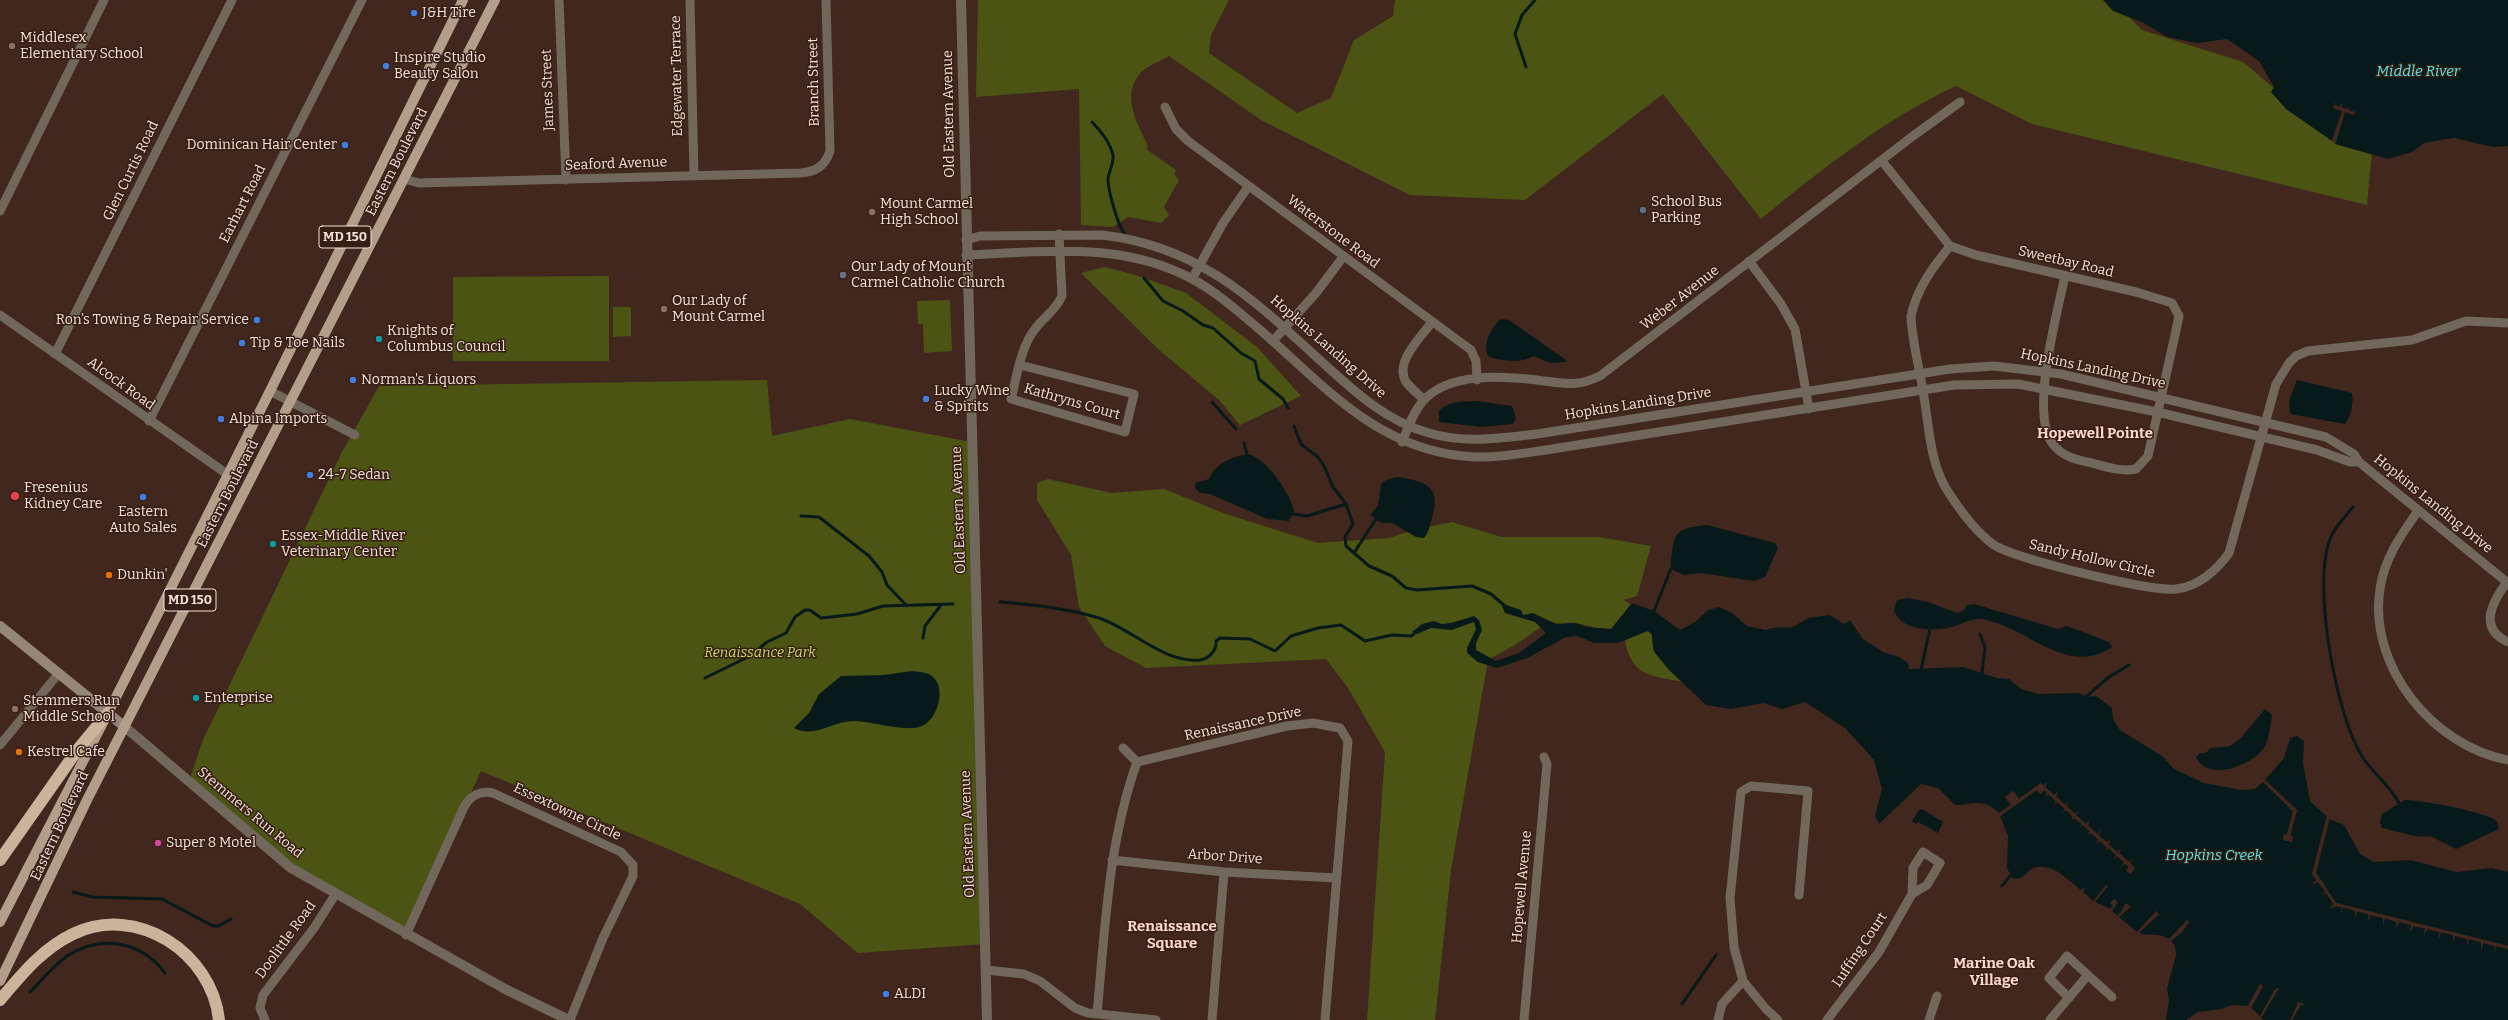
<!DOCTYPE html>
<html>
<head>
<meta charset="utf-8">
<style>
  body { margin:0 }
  canvas { display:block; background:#41271e }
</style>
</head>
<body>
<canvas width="2508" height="1020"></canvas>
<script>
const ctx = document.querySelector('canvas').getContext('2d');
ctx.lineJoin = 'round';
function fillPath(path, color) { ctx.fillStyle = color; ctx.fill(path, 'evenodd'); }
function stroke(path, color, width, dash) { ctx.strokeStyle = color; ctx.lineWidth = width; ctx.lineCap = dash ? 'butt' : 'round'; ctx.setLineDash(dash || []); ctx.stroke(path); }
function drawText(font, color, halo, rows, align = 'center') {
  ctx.font = font + ' Bitter,serif'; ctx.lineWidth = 3; ctx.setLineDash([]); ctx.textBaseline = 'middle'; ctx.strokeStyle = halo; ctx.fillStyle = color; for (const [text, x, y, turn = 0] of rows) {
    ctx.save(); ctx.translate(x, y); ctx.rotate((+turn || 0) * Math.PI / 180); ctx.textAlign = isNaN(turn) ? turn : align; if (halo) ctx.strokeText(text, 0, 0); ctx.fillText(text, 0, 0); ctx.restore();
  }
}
fillPath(new Path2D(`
  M978 0H1229L1211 35 1209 53 1297 113 1331 98 1354 40 1393 16 1395 0H2112L2142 30 2243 62 2293 104 2372 151 2367 205 2032 124 1956 86C1888 117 1819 171 1761 219L1663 94 1525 200 1410 195 1261 120 1169 56C1160 61 1144 67 1138 76 1122 98 1138 125 1148 146L1146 149 1176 170 1174 174 1179 180 1164 207 1169 215 1161 223 1128 217 1113 227 1081 225 1079 89 976 97Z
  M1105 267 1139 276 1186 293 1257 347 1301 396 1240 425 1219 400 1158 349 1081 273Z
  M609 276V361H453V277Z
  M950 300 952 351 924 353 923 324H918L917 301Z
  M613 307H631V336L613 337Z
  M767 380 772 436 850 419 971 442 985 944 858 953 800 904 481 771 406 935 310 880 189 781 203 740 341 454 379 386Z
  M1048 479 1112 493 1164 489 1226 514 1318 543 1389 538 1413 530 1452 522 1501 537H1599L1651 546 1637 596 1623 600 1631 604 1614 628C1601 631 1588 625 1575 623 1565 622 1559 626 1550 621L1515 645 1488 660 1451 870 1435 1020H1367L1385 752 1348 688 1326 659 1146 668 1105 646 1079 607 1071 555 1037 500V483Z
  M1649 631C1655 637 1651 646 1655 653L1684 682C1652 676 1632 677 1625 641L1641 632Z`), '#4b5412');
fillPath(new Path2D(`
  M2103 0H2508V146L2493 147 2454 138 2424 143 2412 152 2388 159 2335 144 2345 112 2354 115 2356 108 2354 112 2348 110 2349 107 2347 110 2342 108V104L2340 107 2335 105 2333 108 2342 111 2332 141 2286 109 2271 92 2274 87 2259 61 2227 39 2197 43 2167 37 2144 23 2113 11Z
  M1500 319 1509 320 1566 360V362L1551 363 1533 356C1523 364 1498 361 1488 356 1483 341 1490 331 1500 319Z
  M2297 380 2352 393C2354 402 2351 416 2345 424L2290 414 2289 401Z
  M1477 401 1512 406 1516 418 1513 424 1481 427 1439 422V411C1449 400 1463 402 1477 401Z
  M1247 454C1264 455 1291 494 1294 511L1289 521 1267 519 1210 494 1200 493 1195 488V483L1209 479C1216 463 1230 458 1247 454Z
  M1397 477C1424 481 1442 485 1432 518 1430 525 1429 532 1424 538L1416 537 1392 523H1381L1370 515 1378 506 1381 484 1386 480Z
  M1707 525 1775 543 1778 548 1765 577 1754 581 1701 573 1683 575 1671 569C1670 564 1671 558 1672 553 1674 527 1685 528 1707 525Z
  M1907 598 1928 602 1957 613 1964 610 1967 605 1974 604 2058 629 2067 626 2109 642 2112 647C2067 678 2026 626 1982 619 1972 618 1961 624 1952 627 1935 632 1900 631 1894 610L1897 600Z
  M1632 603 1654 611 1680 630 1695 622 1708 610 1719 607 1732 613 1747 626 1766 630 1772 628 1793 627 1808 618 1830 615 1844 624 1850 620 1862 638 1883 652 1899 657 1908 663 1909 669 1963 667 1997 678 2009 679 2021 689 2039 694 2079 693 2088 697 2096 696 2112 708 2113 719 2120 730 2162 756 2174 769 2204 783 2241 790 2255 789 2263 782 2293 811 2287 835 2284 834 2283 839 2291 842 2293 837 2290 836 2297 810 2265 780 2284 758 2290 738 2297 736 2304 741 2303 763 2310 801 2327 817 2312 874 2317 880 2312 885 2318 882 2326 893 2320 896 2326 893 2334 905 2329 909 2336 906 2342 907 2341 914 2343 907 2356 911 2355 917 2357 911 2368 914 2369 921 2370 915 2384 918 2383 924 2385 918 2397 922 2396 928 2399 922 2411 925V932L2413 926 2425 928 2424 935 2427 929 2439 932 2438 939 2440 932 2453 935V942L2455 936 2468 939 2467 946 2469 939 2481 942V950L2483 943 2495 946 2494 953 2496 946 2508 949V1020H2292L2301 1005H2305L2297 1001 2298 1003 2290 1020H2264L2261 1018 2279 988 2275 989 2260 1016 2251 1008 2263 986 2261 984 2248 1006 2232 1005 2221 1009 2198 1012 2186 1020H2166L2169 1000 2167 989 2176 955 2175 946 2171 941 2182 932 2189 922 2187 920 2169 939C2158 932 2150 937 2139 933L2159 914 2156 911 2137 932 2119 917 2131 907 2126 903 2118 916 2112 911 2118 902 2114 899 2110 903 2113 906 2110 909 2095 902 2108 886 2106 885 2093 901 2083 892 2086 887 2081 890C2067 880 2053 862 2034 868 2027 871 2025 877 2018 879L2012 878 2007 868 2008 836 2000 816 2037 790 2041 794 2044 790 2048 793 2046 798 2049 794 2056 801 2054 804 2057 802 2065 809 2062 812 2066 810 2073 817 2071 821 2074 818 2082 824 2080 828 2083 825 2090 832 2088 835 2091 833 2099 840 2097 843 2100 841 2107 848 2105 851 2108 848 2116 855 2114 859 2117 856 2129 867 2126 870 2130 874 2135 868 2130 863 2133 859 2129 862 2119 853 2121 848 2118 853 2108 844 2111 839 2107 843 2098 835 2101 830 2097 834 2087 825 2090 820 2086 824 2076 815 2079 810 2076 814 2066 806 2069 801 2065 805 2056 796 2058 792 2055 796 2045 787 2047 781 2044 786 2041 783 2019 799 2013 791 2005 797 2011 805 1999 813C1982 797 1974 805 1955 805L1938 788 1921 784 1879 824 1875 816 1882 789 1874 760 1845 728 1805 702 1782 709 1764 703 1731 709 1706 705 1669 670 1655 653 1653 648 1652 635 1648 631 1617 643H1594L1577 636 1566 637 1527 658 1497 668 1478 662 1467 653V648L1476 629 1474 622 1451 630 1431 628 1417 634 1412 632 1422 624 1434 621 1442 624 1451 623 1474 616 1479 620 1482 630 1476 643V650L1496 661 1519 653 1546 633 1535 622 1505 613 1502 606 1506 605 1521 610 1523 615 1533 613 1556 624 1575 623 1587 627 1611 629Z
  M912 671C919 672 928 672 933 677 946 688 938 717 924 725 909 734 872 721 853 721 832 721 815 739 794 728L809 713 819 694 841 676 884 675Z
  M2265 709 2272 715C2270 726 2270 738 2264 748 2252 765 2208 783 2196 757L2200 753H2206L2210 748 2230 746 2241 738Z
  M2405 800C2421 800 2487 812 2497 821L2499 829 2456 849 2432 837 2414 836 2382 828 2380 822 2382 814Z
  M1922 809 1943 822 1938 833 1918 822 1916 824 1912 821 1919 810Z
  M2329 819 2344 825 2360 854 2374 862 2411 860 2456 872 2492 868 2508 872V946L2336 903 2316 873Z`), '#08191a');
fillPath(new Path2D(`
  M2335 101V105L2340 107 2342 103V108L2347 109 2349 106 2348 110 2354 112 2356 108 2354 115 2345 112 2335 143 2332 141 2342 111 2333 108Z
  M2265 780 2297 810 2290 835 2293 837 2292 842 2283 840 2284 834 2287 835 2293 811 2263 782Z
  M2047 781 2045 787 2054 795 2058 791 2056 797 2065 805 2069 801 2066 806 2075 814 2080 811 2076 815 2086 824 2090 820 2088 825 2097 834 2101 830 2098 835 2107 842 2111 839 2108 844 2117 852 2121 848 2119 853 2129 862 2133 859 2130 863 2135 868 2131 874 2126 870 2129 867 2125 864 2121 866 2124 862 2117 856 2114 859 2116 855 2108 848 2105 851 2107 847 2100 841 2096 843 2099 839 2091 833 2087 835 2090 831 2083 825 2080 829 2082 824 2074 818 2071 821 2073 816 2066 810 2062 813 2065 809 2057 802 2054 805 2056 801 2049 794 2045 797 2047 793 2044 790 2041 794 2036 790 2000 816 1999 813 2011 805 2005 797 2013 791 2019 799 2041 783 2044 786Z
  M2327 815 2330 817 2316 873 2336 903 2508 946V949L2496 946 2495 953V946L2483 943 2481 950V942L2469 939 2467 946V939L2455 936 2453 942V935L2441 932 2439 939V932L2427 929 2424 935 2425 928 2413 926 2410 932 2411 925 2399 922 2396 929 2397 922 2385 918 2383 925V918L2370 915 2369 921 2368 914 2357 911 2355 918V911L2343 907 2341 914 2342 907 2336 906 2329 909 2334 904 2327 893 2321 897 2326 892 2318 882 2311 884 2317 880 2312 874Z
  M2187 920 2189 922 2182 932 2171 941 2169 939Z
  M2260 984 2263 986 2251 1008 2248 1006Z
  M2278 988H2279L2261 1018 2260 1016Z`), '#41271e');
stroke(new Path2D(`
  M1526 67 1515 34 1522 15 1535 0
  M1092 122C1101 131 1110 142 1113 155 1114 163 1109 171 1108 179 1108 190 1118 227 1125 234
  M1144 278 1163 301 1183 311 1203 325 1213 328 1241 353 1255 361 1259 379 1283 399 1288 408
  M1212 402 1236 429
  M1294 426 1301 444 1318 457 1324 466 1333 487 1346 504 1353 524 1345 537 1346 546 1369 566 1392 576 1406 588 1417 590 1472 586 1491 594 1505 606
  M1244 443 1247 454
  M2353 507C2344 518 2333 529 2329 542 2313 588 2336 717 2363 758 2374 774 2390 786 2399 803
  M1293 514 1307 516 1346 504
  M801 516 819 517 869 556 882 572 887 585 907 606
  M1354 553 1376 519
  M1669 573 1671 569
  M1000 602C1033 605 1067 608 1099 618 1132 629 1163 663 1200 660 1209 659 1217 650 1216 641L1220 638 1250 639 1275 651 1291 636 1318 628 1341 625 1365 641 1392 635 1411 636 1414 634
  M1654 611 1668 576
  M1929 634 1930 629
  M1980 634 1985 647 1982 673
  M923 638 925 626 941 605
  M1921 670 1928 637
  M705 678 750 656 767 642 786 633 795 617 805 610H810L821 618 857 614 883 606 953 604
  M2087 696 2109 677 2129 665
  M2002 886 2010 876
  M73 892 92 897 162 899 213 926H218L231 919
  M30 992C42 980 53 966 67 956 101 934 141 941 165 973
  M1682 1004 1716 955`), '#08191a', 3);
stroke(new Path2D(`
  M559 0 566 180
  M690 0 694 176
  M1165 107 1176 129 1188 141 1471 350 1476 361 1477 380
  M1882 161 1950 246 1976 255 2136 292 2172 303 2179 316 2175 335 2148 456 2136 469C2121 472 2107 467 2092 463 2077 460 2062 457 2052 443 2030 411 2057 314 2065 276
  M404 179 419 183 800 173C816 172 825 166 830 151L826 0
  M0 211 104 0
  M966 240 980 236 1102 235C1199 246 1254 300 1322 362 1355 392 1386 421 1429 433 1465 444 1501 438 1537 434L1950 369 1994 366 2061 374 2326 437 2354 454 2359 462 2508 583
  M1950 246C1933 267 1917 288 1911 316 1912 341 1919 366 1923 391 1929 423 1929 461 1947 490 1959 509 1976 532 1994 545 2016 559 2150 592 2176 589 2198 587 2217 570 2229 553L2276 384 2289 363 2296 356 2308 351 2412 340 2466 321 2508 323
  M966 255C1038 252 1113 242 1180 273 1210 286 1234 308 1259 329 1322 383 1374 447 1463 456 1491 459 1519 454 1546 450L1954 385 2018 384 2157 412 2317 450 2350 462H2359
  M1749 261 1781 304 1795 329 1809 409
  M1192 279 1223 223 1248 187
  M0 315 227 474
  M1273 341 1316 293 1343 257
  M55 354 232 0
  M1020 365 1134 394 1125 432 1011 399C1017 377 1020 348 1035 329 1044 317 1056 310 1062 296L1059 234
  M270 391 355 435
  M1424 400C1418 394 1411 388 1406 382 1394 362 1421 337 1432 322
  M149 421 362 0
  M1402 442C1408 428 1413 412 1423 401 1449 372 1502 376 1537 380 1562 383 1575 388 1600 376L1913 136 1960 102
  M2418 511C2401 535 2384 559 2380 589 2368 667 2433 746 2508 760
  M2507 582C2493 601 2477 628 2508 642
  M0 745 59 673
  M1123 748 1137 762
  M1112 860 1224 872 1336 878
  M406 935 464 807C470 796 480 790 493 793L621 852 633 865V876L603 938 570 1020
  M986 970 1024 974 1040 981 1075 1008 1088 1013 1156 1020
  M2069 998 2049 978 2067 956 2112 997
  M1097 1014C1105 930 1108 843 1137 762L1287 726 1313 723 1340 728 1348 741 1325 1020
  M265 1020 260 1008 263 995 314 928 335 895
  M1212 1020 1224 872
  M1524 1020 1547 764 1544 757
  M1718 1020 1722 1004 1743 981
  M1778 1020 1766 1009 1743 981 1734 947 1730 898 1741 792 1751 786 1808 791 1799 895
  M1827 1020 1879 952 1912 894 1913 868 1923 852 1940 863 1927 885 1912 894
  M1929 1020 1937 996
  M2050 1020 2088 975`), '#71675d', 9);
stroke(new Path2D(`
  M961 0 987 1020
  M125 727 291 868 505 989 569 1020`), '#71675d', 10);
stroke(new Path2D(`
  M0 626 125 727`), '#958677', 10);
stroke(new Path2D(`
  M0 922 108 713 270 391 463 0
  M0 981 87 800 495 0`), '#b29e8a', 10);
stroke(new Path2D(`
  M0 860 78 749 108 713
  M0 1000C22 974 42 949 73 934 137 903 212 953 219 1020`), '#cbb49b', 12);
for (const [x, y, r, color] of [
  [414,13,4,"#3f7fe0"],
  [12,46,4,"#8d6e63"],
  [386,66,4,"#3f7fe0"],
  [345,145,4,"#3f7fe0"],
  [1643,210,4,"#5c6f8a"],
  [872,212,4,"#8d6e63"],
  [843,275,4,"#6b7280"],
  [664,309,4,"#8d6e63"],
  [257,320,4,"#3f7fe0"],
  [379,339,4,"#0f9aa8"],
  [242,343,4,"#3f7fe0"],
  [353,380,4,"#3f7fe0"],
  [926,399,4,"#3f7fe0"],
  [221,419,4,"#3f7fe0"],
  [310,475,4,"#3f7fe0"],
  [15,496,5,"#e0444e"],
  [143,497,4,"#3f7fe0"],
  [273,544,4,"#0f9aa8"],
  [109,575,4,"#e8710a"],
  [196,698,4,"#0f9aa8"],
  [15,709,4,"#8d6e63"],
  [19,752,4,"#e8710a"],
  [158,843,4,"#d1479c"],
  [886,994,4,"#3f7fe0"]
]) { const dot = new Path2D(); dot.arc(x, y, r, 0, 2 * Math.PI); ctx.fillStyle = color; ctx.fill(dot); stroke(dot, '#371e14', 1.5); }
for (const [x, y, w] of [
  [345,237,52],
  [190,600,52]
]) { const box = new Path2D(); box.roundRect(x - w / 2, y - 11, w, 22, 3); ctx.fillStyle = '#371e14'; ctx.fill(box); stroke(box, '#f4e2db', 1); }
drawText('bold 13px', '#f4e2db', null, [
  ["MD 150",345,237],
  ["MD 150",190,600]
]);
drawText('14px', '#f4e2db', '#371e14', [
  ["J&H Tire",422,13],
  ["Middlesex",20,38],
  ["Elementary School",20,54],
  ["Inspire Studio",394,58],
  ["Beauty Salon",394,74],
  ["Dominican Hair Center",337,145,"right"],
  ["School Bus",1651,202],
  ["Parking",1651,218],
  ["Mount Carmel",880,204],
  ["High School",880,220],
  ["Our Lady of Mount",851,267],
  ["Carmel Catholic Church",851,283],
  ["Our Lady of",672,301],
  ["Mount Carmel",672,317],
  ["Ron’s Towing & Repair Service",249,320,"right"],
  ["Knights of",387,331],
  ["Columbus Council",387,347],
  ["Tip & Toe Nails",250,343],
  ["Norman's Liquors",361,380],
  ["Lucky Wine",934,391],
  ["& Spirits",934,407],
  ["Alpina Imports",229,419],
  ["24-7 Sedan",318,475],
  ["Fresenius",24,488],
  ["Kidney Care",24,504],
  ["Eastern",143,512,"center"],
  ["Auto Sales",143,528,"center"],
  ["Essex-Middle River",281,536],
  ["Veterinary Center",281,552],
  ["Dunkin'",117,575],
  ["Enterprise",204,698],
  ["Stemmers Run",23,701],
  ["Middle School",23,717],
  ["Kestrel Cafe",27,752],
  ["Super 8 Motel",166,843],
  ["ALDI",894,994]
], 'left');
drawText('14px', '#f4e2db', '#371e14', [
  ["Edgewater Terrace",677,76,-91],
  ["Branch Street",814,82,-91],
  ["James Street",548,90,-92],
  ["Old Eastern Avenue",949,114,-91],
  ["Eastern Boulevard",397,162,-63],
  ["Seaford Avenue",616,164,-2],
  ["Glen Curtis Road",131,171,-64],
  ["Earhart Road",243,204,-63],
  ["Waterstone Road",1333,232,37],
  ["Sweetbay Road",2066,262,13],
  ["Weber Avenue",1680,298,-38],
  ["Hopkins Landing Drive",1328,347,41],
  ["Hopkins Landing Drive",2093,369,12],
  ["Alcock Road",121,384,36],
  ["Kathryns Court",1072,402,16],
  ["Hopkins Landing Drive",1638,404,-9],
  ["Eastern Boulevard",228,494,-63],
  ["Hopkins Landing Drive",2433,504,39],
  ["Old Eastern Avenue",959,510,-92],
  ["Sandy Hollow Circle",2092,559,13],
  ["Renaissance Drive",1243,724,-12],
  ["Essextowne Circle",567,812,25],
  ["Stemmers Run Road",250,813,40],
  ["Eastern Boulevard",60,826,-65],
  ["Old Eastern Avenue",968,834,-92],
  ["Arbor Drive",1225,857,4],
  ["Hopewell Avenue",1522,887,-85],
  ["Doolittle Road",286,940,-54],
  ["Luffing Court",1860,950,-56]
]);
drawText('italic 14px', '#c9dc62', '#371e14', [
  ["Renaissance Park",760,653]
]);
drawText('italic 15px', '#57e4e6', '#371e14', [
  ["Middle River",2418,72],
  ["Hopkins Creek",2214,856]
]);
drawText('bold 15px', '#fbd8cb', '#371e14', [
  ["Hopewell Pointe",2095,434],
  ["Renaissance",1172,927],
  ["Square",1172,944],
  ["Marine Oak",1994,964],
  ["Village",1994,981]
]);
</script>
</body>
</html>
